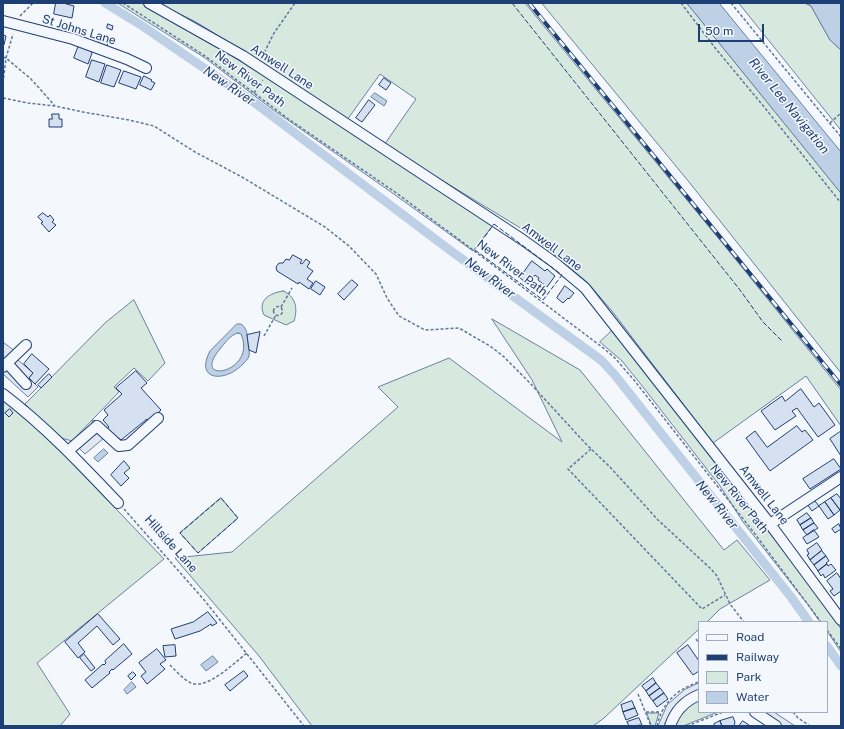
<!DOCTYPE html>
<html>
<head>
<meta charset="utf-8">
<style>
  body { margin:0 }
  #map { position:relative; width:844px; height:729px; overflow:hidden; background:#f4f7fb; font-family:"Public Sans",sans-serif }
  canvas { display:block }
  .frame { position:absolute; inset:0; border:4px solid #1d3f73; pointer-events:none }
  .legend { position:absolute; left:698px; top:621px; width:130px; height:92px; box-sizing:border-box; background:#f4f7fb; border:1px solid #9eadc5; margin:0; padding:5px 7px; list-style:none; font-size:12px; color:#1d3f73 }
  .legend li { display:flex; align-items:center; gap:8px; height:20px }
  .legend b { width:20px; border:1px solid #9eadc5 }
  .scale { position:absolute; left:698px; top:24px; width:66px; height:18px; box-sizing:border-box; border:2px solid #1d3f73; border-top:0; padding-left:5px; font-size:12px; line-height:14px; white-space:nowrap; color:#1d3f73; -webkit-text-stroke:3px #f4f7fb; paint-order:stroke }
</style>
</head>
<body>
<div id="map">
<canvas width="844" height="729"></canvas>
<div class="frame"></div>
<ul class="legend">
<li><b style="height:5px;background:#f4f7fb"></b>Road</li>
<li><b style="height:5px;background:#1d3f73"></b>Railway</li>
<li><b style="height:11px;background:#d7e8df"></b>Park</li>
<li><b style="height:11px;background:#bed0e5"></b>Water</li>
</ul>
<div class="scale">50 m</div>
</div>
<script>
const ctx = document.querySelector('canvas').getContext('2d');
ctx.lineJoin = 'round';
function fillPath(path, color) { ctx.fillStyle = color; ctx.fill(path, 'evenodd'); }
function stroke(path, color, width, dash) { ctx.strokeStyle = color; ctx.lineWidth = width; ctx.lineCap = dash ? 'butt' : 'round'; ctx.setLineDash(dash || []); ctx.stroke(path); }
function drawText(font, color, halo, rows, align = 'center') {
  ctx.font = font + ' "Public Sans",sans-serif'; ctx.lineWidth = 3; ctx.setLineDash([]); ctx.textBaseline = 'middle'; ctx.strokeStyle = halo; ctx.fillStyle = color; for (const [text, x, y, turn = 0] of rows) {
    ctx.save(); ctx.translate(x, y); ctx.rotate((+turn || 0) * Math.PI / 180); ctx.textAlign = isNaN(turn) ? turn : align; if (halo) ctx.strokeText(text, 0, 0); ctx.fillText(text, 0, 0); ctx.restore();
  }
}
const green = new Path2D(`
  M118 3H141L174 20 226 52 265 77 329 117 494 224 473 251 391 192 272 109 205 58Z
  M157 3H525L728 250 841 390V426L806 376 713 443 612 311 587 282 527 232 384 145 416 99 380 74 347 120 259 61 196 22Z
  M542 3H687L841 193V373L689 182Z
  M739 3H805L811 6 830 40 841 50V130Z
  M283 291C296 296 298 309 294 321L286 325 264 315C257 300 270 293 283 291Z
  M134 300 165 363 148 381 134 368 114 387 119 392 72 441 58 437 25 404 105 323Z
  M492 319 580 370 724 550 737 540 770 580 720 609 707 622H699V629L604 718 593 726H312L259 656 175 558 232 552 398 407 378 387 449 358 562 442 532 380Z
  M613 330 805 579 841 629V652L827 631V622H820L809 606 743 522 720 486 643 387 622 361 600 342Z
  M3 398 51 441 164 559 37 663 70 714 60 726H3Z
  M221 498 238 518 198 553 180 533Z
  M699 700V712H718L683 726H674L683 710Z
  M647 713H659L655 726H652Z`);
fillPath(green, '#d7e8df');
stroke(green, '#687fa3', 1);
const parking = new Path2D(`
  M4 343 22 356 18 360 33 373 29 378 38 387 28 397 3 374Z
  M93 420 99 422 110 433 85 454 74 443 90 429Z
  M699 683V691L666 726H658L667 705 684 690Z
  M762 712H774L795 726H782Z`);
fillPath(parking, '#e3e8f0');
stroke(parking, '#687fa3', 1);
const water = new Path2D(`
  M687 3H719L841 152V193Z
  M805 3H841V50L830 40 811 6Z
  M375 93 387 101 384 106 371 97Z
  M237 324H241C247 328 247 334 248 341 248 346 250 351 249 356 248 359 245 362 243 364 225 383 194 381 210 351ZM238 333 241 334C258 373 189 386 220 349 225 343 230 335 238 333Z
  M104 449 108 453 98 462 94 458Z
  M213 656 218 662 206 671 201 665Z
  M132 682 136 687 127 694 124 690Z`);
fillPath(water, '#bed0e5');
stroke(water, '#687fa3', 1);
stroke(new Path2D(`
  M105 3 141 25 255 103 447 248 601 360 614 374 791 597 809 622
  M827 646 841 666`), '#bed0e5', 9);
const building = new Path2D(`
  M56 3H63L74 6 72 18 54 14Z
  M108 24 113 26 112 30 107 28Z
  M67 29 74 31 73 35 66 33Z
  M3 35 6 36 4 45H3Z
  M101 37 109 41 106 48 98 45Z
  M79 45 90 49 92 53 88 64 74 58Z
  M92 60 105 64 99 82 86 77Z
  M107 65 121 70 114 87 101 83Z
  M124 71 141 77 136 89 119 83Z
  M144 76 152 80 151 81 155 83 151 90 140 85Z
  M384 78 391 83 386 90 379 85Z
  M369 100 375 105 362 122 356 118Z
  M52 114H59V119H62V127H49V119H52Z
  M43 213 48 217 50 215 54 220 52 222 56 225 49 232 41 223 43 222 38 217Z
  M293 255 302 260 300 263 302 264 306 259 310 262 307 267 313 271 307 279 313 283 309 289 299 282 298 284 277 271 276 267 279 263H283L286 259 289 260Z
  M532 261 545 271 547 269 555 276 547 287 538 280 539 278 535 275 528 284 520 278Z
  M352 280 358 285 344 300 338 294Z
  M316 281 325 287 320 295 311 289Z
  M565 286 574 293 569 299 568 298 563 303 557 298Z
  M260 332 256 353 249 350 247 335Z
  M32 354 49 369 35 384 29 378 33 373 24 364Z
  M136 371 147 383 141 388 161 410 149 421 147 419 121 440 119 438 116 440 106 429 109 427 103 420 108 415 104 410 122 394 116 388Z
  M49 374 52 377 41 388 38 385Z
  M801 389 814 407 819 403 835 425 818 437 797 408 792 411 796 416 775 430 761 411 782 396 785 401Z
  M10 409 13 413 9 417 5 413Z
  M797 426 802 432 805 430 813 440 770 471 746 438 755 431 767 447Z
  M840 432 841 433V456L830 439Z
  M834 459 841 469 810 489 803 479Z
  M124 461 130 468 124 473 129 478 121 486 111 475Z
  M837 494 841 499V510H840L831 498Z
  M831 498 840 510 834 515 825 502Z
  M814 500 819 506 812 511 807 504Z
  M825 502 834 515 828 519 819 506Z
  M807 513 811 518 800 525 797 520Z
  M811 518 814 523 803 530 800 525Z
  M814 523 818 528 807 535 803 530Z
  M155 524 170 540 165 544 151 528Z
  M839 524 841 529 835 533 832 529Z
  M814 530 819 537 807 544 803 538Z
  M817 543 822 550 810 560 807 555 809 554 807 550Z
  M822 551 826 556 814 565 810 560Z
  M826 556 829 561 826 563 827 564 818 571 814 565Z
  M827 564 828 566 831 564 836 570 825 578 823 574 821 576 818 571Z
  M837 573 841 579V591L834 596 830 591 833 589 827 581Z
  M208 612 217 623 212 626 211 624 200 631 175 639 171 629 193 622Z
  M98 614 120 639 113 645 97 626 78 643 85 652 78 658 65 642Z
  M124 644 132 654 113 670 112 669 109 672 110 673 92 688 85 680 103 664 104 665 106 663 105 661Z
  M175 645 176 656 165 657 163 646Z
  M688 645 699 661V671L693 675 677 653Z
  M157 649 166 660 160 664 165 669 147 684 141 676 146 672 139 663Z
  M84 654 95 668 91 671 80 658Z
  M244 671 248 676 230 691 225 685Z
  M133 672 136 675 131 680 128 676Z
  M653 678 656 683 646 691 642 686Z
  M656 683 660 688 649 696 646 691Z
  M660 688 664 693 653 701 649 696Z
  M664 693 668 699 657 707 653 701Z
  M632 701 635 708 623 712 621 705Z
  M635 708 638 715 626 720 623 712Z
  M733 717 735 722 734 726H722L720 721Z
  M639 718 642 725 629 726 627 722Z
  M720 721 722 726H714V724Z
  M743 721 749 725 748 726H739Z`);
fillPath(building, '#d5e0f0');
stroke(building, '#1d3f73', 1);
const minor = new Path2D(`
  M149 3 243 56 523 240 555 263 585 288 770 524 841 620
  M3 21 73 39 127 59 146 68
  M7 363 26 384
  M3 367 26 345
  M3 394C45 426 81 464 118 503
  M68 451 97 426 119 446 128 445 158 418
  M770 524 841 477
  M755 712 776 726
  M670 726C675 711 684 701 699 695`);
stroke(minor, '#1d3f73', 12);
stroke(new Path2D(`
  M123 3 205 56 287 118 395 192 469 247 602 347 614 357 634 380 755 534 821 622
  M681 3 716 49 765 108 841 203
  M731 3 841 137
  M20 16 33 3
  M3 57 6 58 31 79 55 106
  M262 57 274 33 295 3
  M3 83 6 58 13 34
  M254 93 263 80
  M3 98 28 103 55 106 83 112 129 120 154 126 195 152 242 177 325 227 349 246 376 274 387 298 399 316 425 330 459 328 490 346 503 356 528 381 586 444 610 467 658 520 711 569 717 576 730 604 744 622
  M830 123 841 113
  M273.5 311a4.5 4.5 0 1 1 9 0a4.5 4.5 0 1 1-9 0Z
  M281 307 292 288
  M264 336 276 315
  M591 449 568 469 702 609 725 595
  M124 509 205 601 304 726
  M827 630 841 649
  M696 639 699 643
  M170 665C176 671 183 679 191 683 207 690 234 663 247 653
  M638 694 651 726
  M646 712H661
  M793 712 798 718 810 726
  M657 726C662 703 677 689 699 682
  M687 726 723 712`), '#5e769c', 1.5, [3, 2]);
stroke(minor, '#f4f7fb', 10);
const rail = new Path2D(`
  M529 3 841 385`);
stroke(rail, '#1d3f73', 4);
stroke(rail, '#f4f7fb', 2.5, [8]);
stroke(new Path2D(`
  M512 3 740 290 763 322 782 341
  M494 224 562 275 543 300 475 250Z
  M221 498 238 518 198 553 180 533Z`), '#1d3f73', 1, [5, 2]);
drawText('12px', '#1d3f73', '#f4f7fb', [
  ["St Johns Lane",79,30,17],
  ["Amwell Lane",282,67,33],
  ["New River Path",250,79,37],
  ["Amwell Lane",552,247,37],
  ["New River Path",512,268,37],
  ["Amwell Lane",764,495,52],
  ["New River Path",739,499,51],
  ["Hillside Lane",171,544,48]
]);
drawText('italic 13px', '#1d3f73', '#f4f7fb', [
  ["New River",229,86,34],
  ["River Lee Navigation",789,106,51],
  ["New River",490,278,37],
  ["New River",717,505,51]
]);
</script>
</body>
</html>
